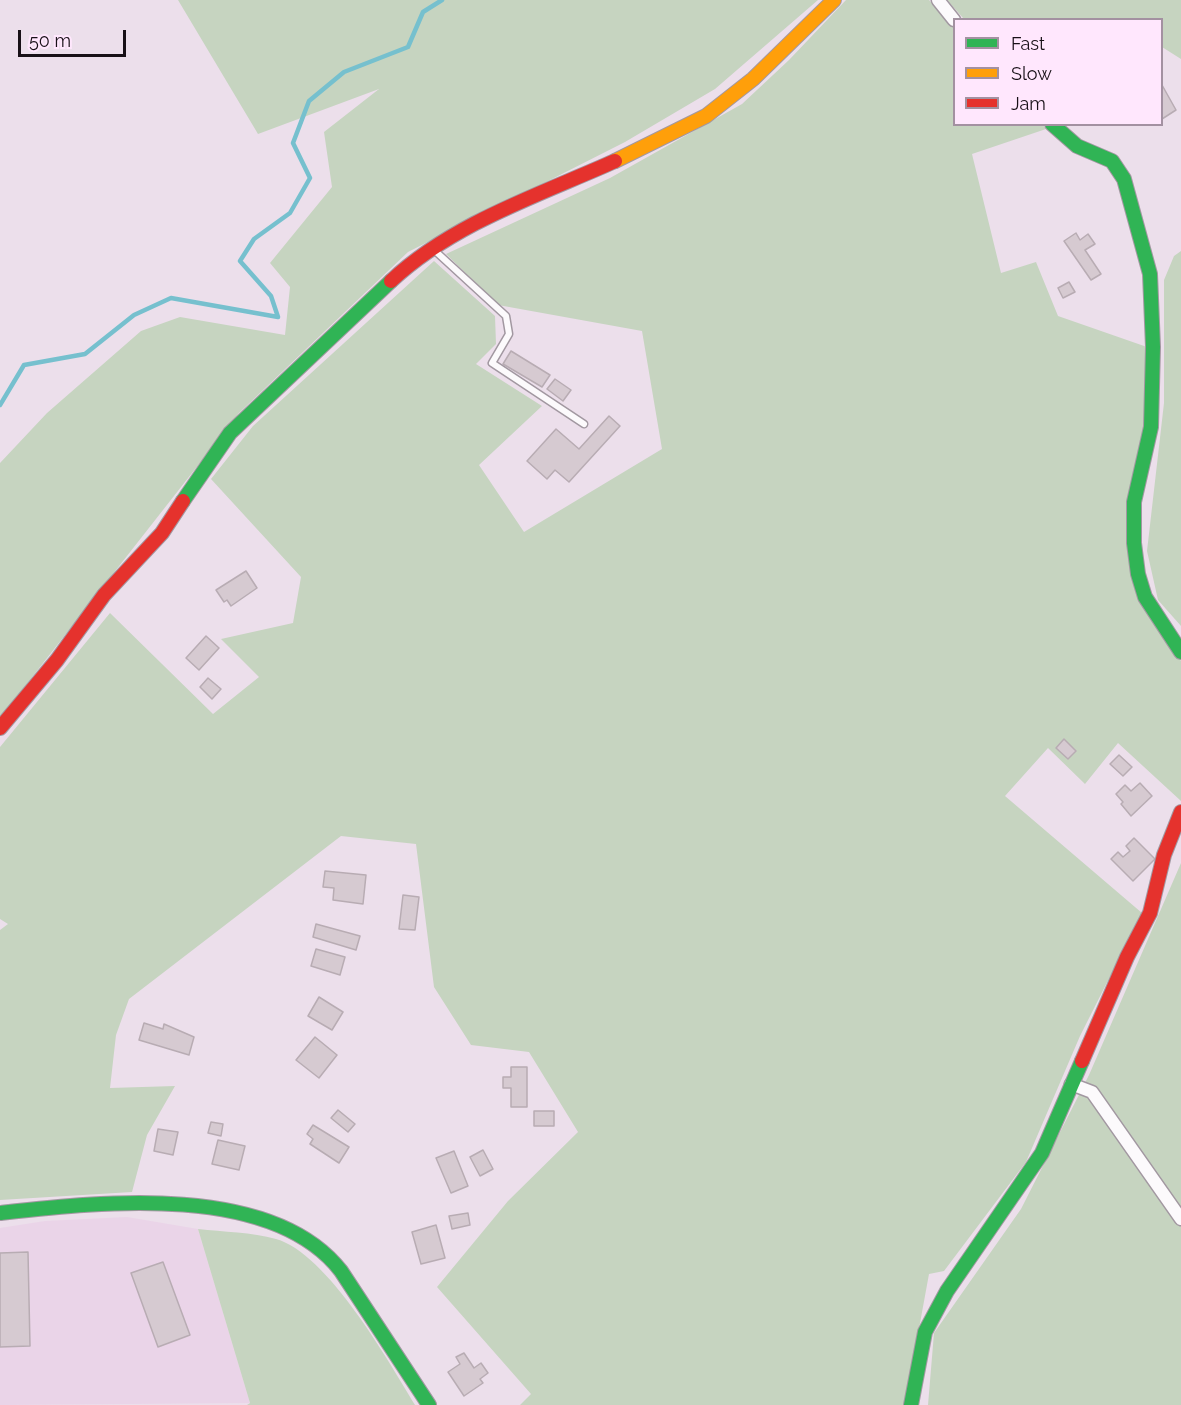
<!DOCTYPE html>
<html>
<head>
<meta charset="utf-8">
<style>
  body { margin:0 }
  #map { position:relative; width:1181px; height:1405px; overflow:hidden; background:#ecdfeb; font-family:Raleway,sans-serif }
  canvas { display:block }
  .legend { position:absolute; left:953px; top:18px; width:210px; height:108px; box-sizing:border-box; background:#ffe7fd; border:2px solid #a391a1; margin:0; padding:8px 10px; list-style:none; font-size:18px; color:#181017 }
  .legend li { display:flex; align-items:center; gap:12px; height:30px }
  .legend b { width:30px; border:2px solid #a391a1 }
  .scale { position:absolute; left:18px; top:30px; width:108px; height:27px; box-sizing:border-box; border:3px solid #181017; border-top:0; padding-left:8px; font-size:18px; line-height:21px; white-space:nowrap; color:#181017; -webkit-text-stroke:4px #ffe7fd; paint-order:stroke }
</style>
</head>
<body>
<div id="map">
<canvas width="1181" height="1405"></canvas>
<ul class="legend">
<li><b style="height:8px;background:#30b455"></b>Fast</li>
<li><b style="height:8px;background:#ff9f0a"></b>Slow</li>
<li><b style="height:8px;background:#e5322d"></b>Jam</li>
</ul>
<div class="scale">50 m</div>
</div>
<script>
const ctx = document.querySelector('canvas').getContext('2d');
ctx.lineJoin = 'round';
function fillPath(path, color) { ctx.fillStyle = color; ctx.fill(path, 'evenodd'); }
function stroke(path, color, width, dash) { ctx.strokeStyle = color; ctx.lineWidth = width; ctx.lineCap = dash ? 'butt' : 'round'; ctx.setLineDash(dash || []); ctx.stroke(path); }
fillPath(new Path2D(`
  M127 1217 198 1229 250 1403 0 1405V1228L45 1221Z`), '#ead4e8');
fillPath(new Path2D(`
  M178 0H818L715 89 625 142 408 252 239 413 0 718V463L47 413 141 331 180 317 285 335 290 287 270 263 332 187 324 132 379 89 258 134Z
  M846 0H929L954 27V124H1042L1046 129 972 154 1001 273 1036 262 1058 316 1147 347 1144 433 1130 547 1168 641 1181 661V801L1118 743 1085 784 1048 748 1005 796 1142 913 1080 1036 1026 1162 944 1271 929 1274 905 1405H520L531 1394 437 1287 508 1201 578 1132 529 1052 471 1045 434 987 416 844 341 836 129 999 116 1035 110 1088 175 1086 147 1135 132 1192 0 1200V930L8 924 0 919V747L110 613 213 714 259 677 221 639 293 623 301 577 211 479 253 426 434 261 495 316 496 344 476 364 542 406 479 465 524 532 662 449 642 331 498 305 446 254 610 178 742 104 789 60Z
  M947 0H1181V59L1162 47V20L964 19Z
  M1181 251V626L1158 600 1147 551 1164 403V280L1174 256Z
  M1181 863V1405H928L934 1333 1021 1209 1089 1075Z
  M198 1229C223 1232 252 1232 276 1239 327 1253 388 1360 415 1405H247L250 1403Z`), '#c6d4c0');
stroke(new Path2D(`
  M0 405 24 365 85 354 134 315 171 298 278 317 271 296 240 261 254 239 290 213 310 178 293 143 309 101 344 72 408 47 423 12 442 0`), '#76c0ce', 4.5);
const building = new Path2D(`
  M1162 85 1176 110 1162 119Z
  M1076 233 1080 240 1088 234 1095 244 1085 250 1101 274 1091 280 1064 241Z
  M1069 282 1075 292 1063 298 1058 288Z
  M511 351 550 375 542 387 503 364Z
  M555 379 571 390 563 401 547 389Z
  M609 416 620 426 569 482 555 470 547 479 527 461 556 429 579 449Z
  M246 571 257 588 231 606 227 600 224 602 216 590Z
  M206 636 219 648 199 670 186 658Z
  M208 678 221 689 212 699 200 687Z
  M1064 739 1076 751 1068 759 1056 748Z
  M1119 755 1132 767 1123 776 1110 764Z
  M1140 783 1152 796 1131 816 1121 804 1123 802 1116 794 1125 785 1131 791Z
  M1134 838 1155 859 1133 881 1111 859 1118 852 1123 857 1130 851 1126 846Z
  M325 871 366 875 363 904 333 900 334 888 323 887Z
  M403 895 419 897 415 930 399 929Z
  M316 924 360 936 356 950 313 937Z
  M316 949 345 957 340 975 311 966Z
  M319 997 343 1012 332 1030 308 1016Z
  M144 1023 163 1029 164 1024 194 1037 189 1055 139 1040Z
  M315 1037 337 1055 319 1078 296 1060Z
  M511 1067H527V1107H511V1088H503V1077H511Z
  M338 1110 355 1124 348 1132 331 1118Z
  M534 1111H554V1126H534Z
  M211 1122 223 1124 221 1136 208 1133Z
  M313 1125 349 1147 339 1163 310 1144 313 1139 307 1134Z
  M158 1129 178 1132 173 1155 154 1151Z
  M218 1140 245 1146 239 1170 212 1164Z
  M483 1150 493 1169 480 1176 470 1157Z
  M454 1151 468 1186 451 1193 436 1158Z
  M468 1213 470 1225 452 1229 449 1216Z
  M436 1225 445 1258 421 1264 412 1232Z
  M28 1252 30 1346 0 1347V1253Z
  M163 1262 190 1335 158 1347 131 1273Z
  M464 1353 474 1368 481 1363 488 1373 480 1379 483 1383 464 1396 448 1372 460 1364 456 1357Z`);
fillPath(building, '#d6cad1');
stroke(building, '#b8acb3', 1.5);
const lane = new Path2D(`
  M433 249 506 316 509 334 492 363 584 424`);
const street = new Path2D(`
  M938 0 954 20
  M1071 1084 1092 1092 1181 1219`);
const fast = new Path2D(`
  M1052 124 1077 146 1112 161 1124 179 1150 274 1153 347 1151 427 1134 502V543L1138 574 1145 597 1181 652
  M183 501 230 433 391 281
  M0 1213C99 1202 272 1182 341 1271L429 1405
  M911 1405 925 1332 947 1291 1042 1153 1082 1061`);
const slow = new Path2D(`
  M615 161 706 116 753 79 834 0`);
const jam = new Path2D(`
  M391 281C453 223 539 195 615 161
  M0 728 57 660 104 595 162 533 183 501
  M1082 1061 1127 957 1150 913 1164 855 1181 812`);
stroke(lane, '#a298a1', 9);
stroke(street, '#a298a1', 15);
stroke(fast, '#a298a1', 16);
stroke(slow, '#a298a1', 16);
stroke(jam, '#a298a1', 16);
stroke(lane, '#fcfafc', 6);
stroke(street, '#fcfafc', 12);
stroke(fast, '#30b455', 14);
stroke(slow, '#ff9f0a', 14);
stroke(jam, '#e5322d', 14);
</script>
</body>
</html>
